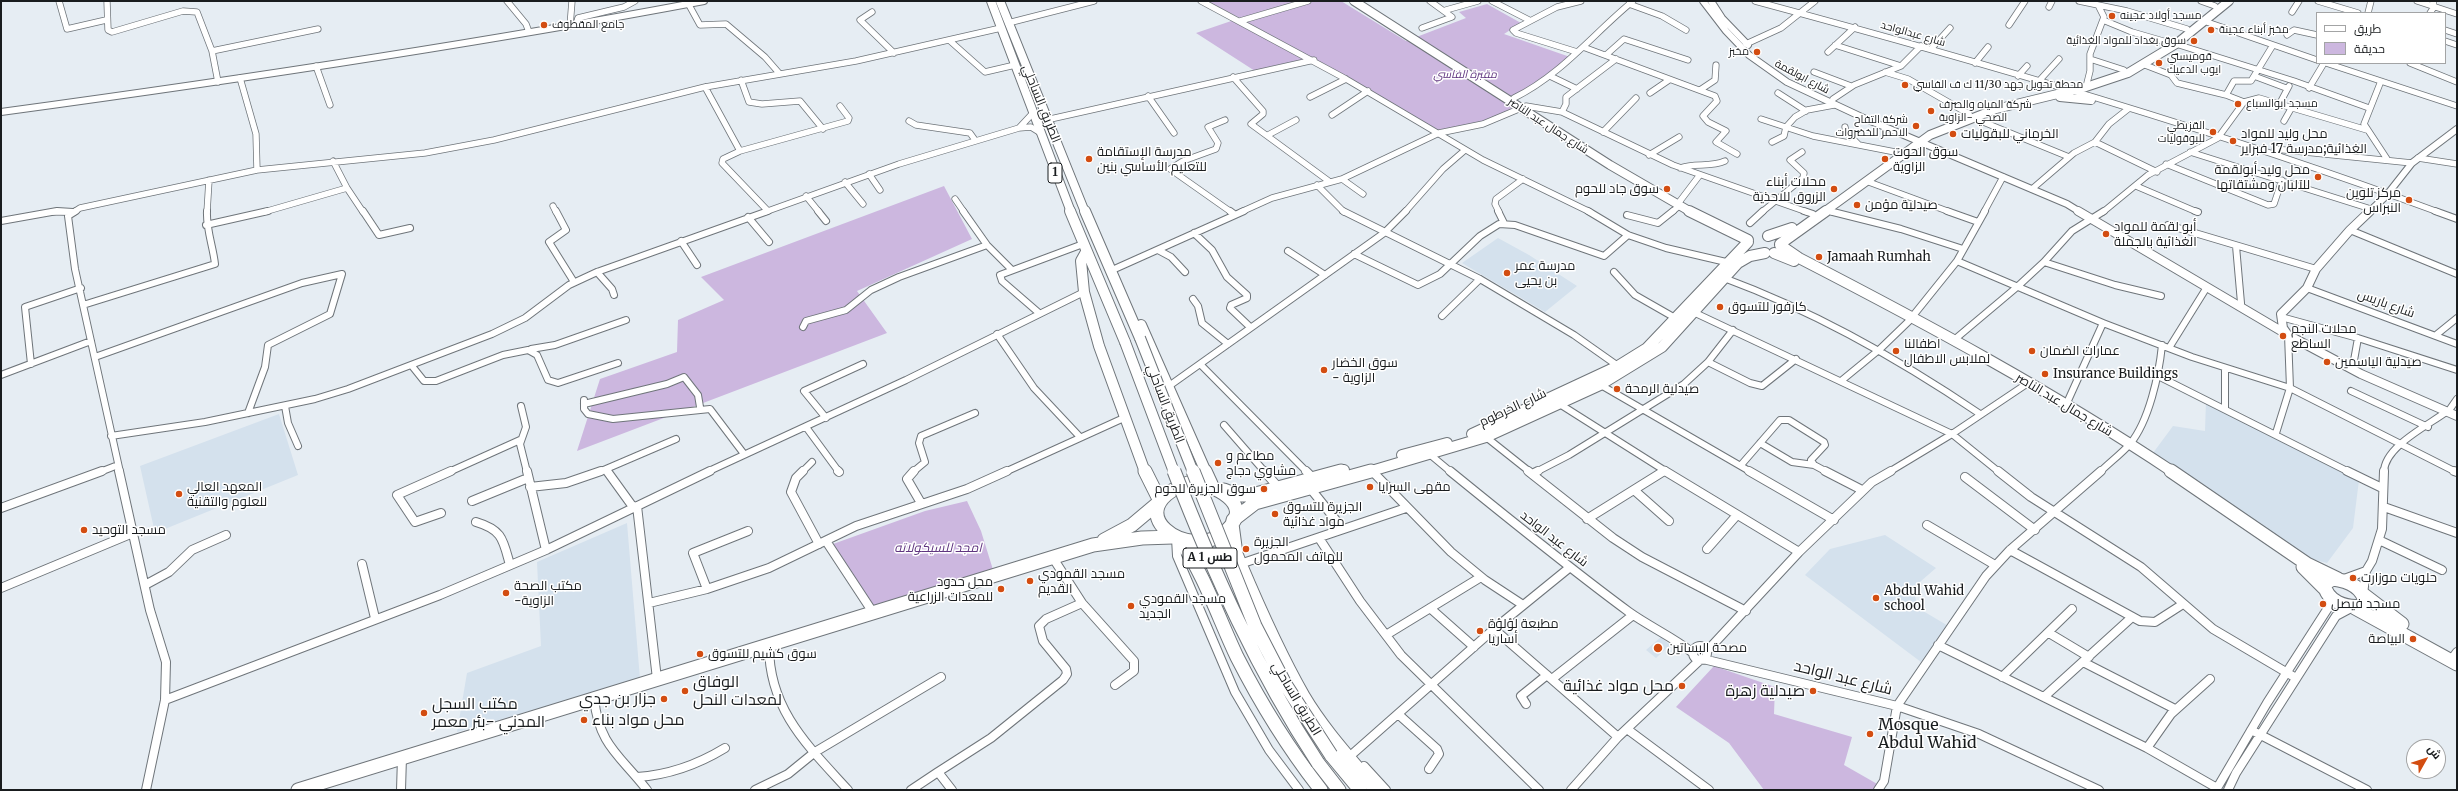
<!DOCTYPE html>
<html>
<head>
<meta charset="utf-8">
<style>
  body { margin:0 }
  #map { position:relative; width:2458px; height:791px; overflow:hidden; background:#e6edf3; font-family:Merriweather,Cairo,serif }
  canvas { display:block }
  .frame { position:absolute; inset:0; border:2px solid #191c1e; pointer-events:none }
  .legend { position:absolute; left:2316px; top:12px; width:130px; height:52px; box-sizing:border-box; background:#fff; border:1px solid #a3a4a5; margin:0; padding:5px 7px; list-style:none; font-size:12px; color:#191c1e }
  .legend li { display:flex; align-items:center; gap:8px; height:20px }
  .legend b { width:20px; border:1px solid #a3a4a5 }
  .north { position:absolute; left:2406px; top:739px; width:40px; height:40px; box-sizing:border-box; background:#fff; border:1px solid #a3a4a5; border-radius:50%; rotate:51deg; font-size:11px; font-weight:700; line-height:16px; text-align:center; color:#191c1e }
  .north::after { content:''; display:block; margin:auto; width:14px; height:18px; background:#d34d11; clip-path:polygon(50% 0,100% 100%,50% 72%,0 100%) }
</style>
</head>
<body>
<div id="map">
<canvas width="2458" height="791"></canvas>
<div class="frame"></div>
<ul class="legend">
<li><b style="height:5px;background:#fff"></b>طريق</li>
<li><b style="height:11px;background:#ccb7df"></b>حديقة</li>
</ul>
<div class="north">ش</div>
</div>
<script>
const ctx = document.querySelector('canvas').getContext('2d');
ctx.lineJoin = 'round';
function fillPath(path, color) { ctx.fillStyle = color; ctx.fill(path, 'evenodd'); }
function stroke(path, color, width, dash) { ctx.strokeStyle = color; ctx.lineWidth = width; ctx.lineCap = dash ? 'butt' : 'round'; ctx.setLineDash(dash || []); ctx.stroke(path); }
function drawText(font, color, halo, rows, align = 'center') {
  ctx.font = font + ' Merriweather,Cairo,serif'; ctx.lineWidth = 3; ctx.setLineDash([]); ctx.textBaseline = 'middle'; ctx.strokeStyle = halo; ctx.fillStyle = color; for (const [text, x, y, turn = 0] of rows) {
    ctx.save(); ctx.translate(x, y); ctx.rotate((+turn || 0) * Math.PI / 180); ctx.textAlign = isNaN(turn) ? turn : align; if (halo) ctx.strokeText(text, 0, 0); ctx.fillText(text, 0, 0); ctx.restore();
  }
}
fillPath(new Path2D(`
  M1498 238 1529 255 1577 286 1545 312 1462 263Z
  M2206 401 2359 480 2353 528 2327 563 2311 559 2153 453 2173 426 2205 431Z
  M279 414 298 475 155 533 140 466Z
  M627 523 640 679 457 732 467 673 541 646 537 562Z
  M1885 535 1936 568 1913 588 1918 608 1950 627 1921 662 1805 575 1830 549Z
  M1661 637 1670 645 1656 658 1646 650Z`), '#d4e1ed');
fillPath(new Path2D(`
  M1206 1H1341L1406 41 1466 18 1459 12 1487 4 1521 23 1504 34 1570 57 1518 96 1510 110 1485 125 1441 132 1323 63 1281 64 1255 71 1196 33 1240 18Z
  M944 186 972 239 857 291 887 333 577 451 600 379 677 352 678 320 724 300 701 277Z
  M967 501 981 531 994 573 866 609 833 544 925 511Z
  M1714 666 1775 687 1774 714 1852 737 1844 765 1879 785 1873 790H1764L1729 743 1676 707Z`), '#ccb7df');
const minorFar2 = new Path2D(`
  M59 1 67 29 106 20
  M107 1 108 30 112 32 183 11 197 12 212 51 218 82
  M507 1 526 24 529 32
  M1201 1 1346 79 1483 160 1590 212
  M1492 1 1529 20
  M1755 1C1985 63 2214 129 2438 212
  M2079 1 2127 11 2187 29
  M2201 1 2215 6
  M2318 1 2358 13
  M2417 1 2457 14
  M1629 4 1662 16 1686 30
  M689 5 700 25 726 24 765 57 779 73
  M2049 7 2052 1
  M1446 10 1478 1
  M872 12 860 20 894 53
  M2292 12 2299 1
  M2368 13 2371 1
  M2430 13 2434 7 2433 1
  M2103 20 2132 32 2170 43
  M1240 21 1308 1
  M2204 21 2317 60
  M1008 23 1094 1
  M576 25 578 18 624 7 635 1
  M2009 25 2025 1
  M570 26 572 1
  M1422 28 1452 17 1430 1
  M2445 30 2457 34
  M2287 35 2294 30 2317 35
  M949 40 985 72 1015 65
  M2445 41 2457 45
  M1746 44 1781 28 1815 1
  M2176 44 2294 81 2369 108
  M1835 45 1901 66
  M1583 47 1715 96 1717 101 1703 116 1708 122 1726 131 1716 142 1737 154
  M1931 49 1950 28
  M212 51 318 29
  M1577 52 1516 33 1513 30 1557 7 1581 1
  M1828 52 1855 27
  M1606 55 1624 39 1688 60
  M2090 59 2124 70
  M1975 63 1988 47
  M2326 63 2457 106
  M2410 63 2457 82
  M2145 65 2171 75 2177 83 2226 95 2244 102
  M316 66 330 105
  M1814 72 1851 86
  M1885 72 1908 79 1969 114
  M1550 76 1577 89
  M2018 76 2027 66
  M2254 76 2286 88
  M1233 77 1263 111V114L1251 124 1330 182
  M240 78 256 134 257 170
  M741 80 749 102 762 104 800 101 823 129
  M2381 81 2364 124 2387 159
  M2038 82 2059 59
  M2087 83 2090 71V54L2104 17 2099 7
  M705 87 740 151
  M2309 88 2324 63
  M1700 90 1715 80 1716 65
  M1650 93 1669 80
  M1778 93 1806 111
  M2226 95 2234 81H2251L2273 45
  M1148 96 1174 133
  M1310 97 1346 79
  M1514 98C1561 75 1593 34 1633 1
  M1833 99 1854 85 1901 66 1921 46
  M2280 103 2289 86
  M1562 112 1673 165 1807 212
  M1332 115 1368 91
  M1971 117 2069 157
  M1761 119 1813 136 1895 152
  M1046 120 1314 60
  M1225 120 1208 127 1218 143 1216 149 1183 161 1170 169 1231 212
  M909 121 916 125 970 133 975 140
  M2284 121 2292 107
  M1845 127 1846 132 1858 144
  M1019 128 1031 127 1039 132
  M1603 132 1636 98
  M1268 135 1296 120
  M2220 135 2244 102 2259 98 2367 130
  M1772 142 1784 136 1786 127 1795 117 1807 110 1834 105
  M2095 142 2157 172
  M2275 149 2412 163
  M2190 152 2371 209
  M1649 155 1679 137
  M2418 158 2457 164
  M333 161 347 188 363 212
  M2166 164 2268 205 2274 204 2282 180
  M1680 168C1695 162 1710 168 1725 161
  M869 174 880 190
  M1342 179 1439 133 1483 124 1526 106 1562 112 1566 104V97L1616 59
  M1866 181 1950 212
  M845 182 863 204
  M1317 185 1344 212
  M2136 186 2197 212
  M2032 189 2074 153 2095 142 2109 124 2128 109
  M806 196 819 212
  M955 199 964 212
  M1680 201 1699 176
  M553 206 556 212
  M767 210 722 163 723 159 740 151 848 121 849 118 840 106
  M1826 210 1833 212
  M53 212H70
  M74 212 80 208 257 170 425 153 494 140 705 87 856 61 1001 28
  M207 212 209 180
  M264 212 347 188
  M765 212 899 164 1019 128 1033 113
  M1241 212 1272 198 1342 179 1363 194
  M1405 212 1443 169 1465 150
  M1499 212 1495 204 1496 199 1523 179
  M1672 212 1679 206
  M1762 212 1803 178 1804 173 1790 160 1802 152
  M1984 212 2003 177
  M2103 212 2148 175 2218 138`);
const minorFar1 = new Path2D(`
  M76 211 68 216 75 269 120 472
  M363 211 379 235 410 228
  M556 211 566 230 549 242 574 282
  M818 211 826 221
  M963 211 987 245 1011 269
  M1230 211 1234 214
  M1343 211 1480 279 1574 335 1618 366
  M1498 211 1504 223
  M1588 211 1628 235 1666 248 1726 262
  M1804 211 1813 214
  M1829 211 1901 229 1963 249
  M1947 211 1978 222
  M2195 211 2198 212
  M2435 211 2457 219
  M1627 215 1658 223 1673 211
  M748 217 769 242
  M1 221 57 211 73 212
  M1750 223 1763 211
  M206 225 268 211
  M2168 225 2316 269
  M2350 230 2457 274
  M1194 233 1212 250 1227 277 1247 295V298L1231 305 1230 308 1250 327
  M681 241 697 265
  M2236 246 2241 303
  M1158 250 1171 257 1185 272
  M1288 251 1325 275
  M1354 254 1418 285 1440 274 1480 236 1499 224 1515 225 1604 256 1628 235
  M1957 261 2103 323 2192 357 2290 388 2456 472
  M2044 262 2115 285 2161 296
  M1110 271 1244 211
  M597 272 612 289 614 295
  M1614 272 1635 295 1677 319
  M1724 278C1816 312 1899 359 1980 414
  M2307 288 2457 344
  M1193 299 1198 306 1202 323 1228 344
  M83 305 215 264C213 246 206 229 207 211
  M1691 311 1952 434 1999 472
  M1039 313 1002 281 1000 275 1083 244
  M1442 316 1480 279
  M1912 317 1957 261 1985 211
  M2281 317 2358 338 2457 370
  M803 327 806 321 846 310 871 290 899 277 987 245
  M997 334 1034 388 1080 437
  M2436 335 2457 318
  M1954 340 2017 287 2044 262 2072 231 2104 211
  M2169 348 2207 287
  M531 349 555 345 626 320
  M95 357 302 283 342 274 330 314 268 345 265 367 248 413
  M1708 362 1750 383 1762 386 1796 359
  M31 364 25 307 81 288
  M1200 364 1307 472
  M412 366 424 381H436L503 355 528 350 537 355 548 380 558 383 618 363
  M2353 366 2358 338
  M2225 368V408
  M1 375 91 341
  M2158 376 2349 472
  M1841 381 1880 349 1909 321
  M1599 384 1751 472
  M1169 386 1384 233 1406 211
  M2351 391 2428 427
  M584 400V409L588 414 613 419 710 409 744 454
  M1558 403 1667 472
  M584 404 667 384 684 377 698 395 700 407
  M2066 405 2103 323
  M285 406 288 423 298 446
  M521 406 526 427 520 444 527 472
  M2450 409 2457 399
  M826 418 804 391 863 364
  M1224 425 1265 472
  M806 427 839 472
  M2276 433 2290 388 2288 335
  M111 436 205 422 315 399 348 389 492 334 525 318 569 285 597 272 768 211
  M1486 437 1530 472
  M1760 443 1792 462 1814 465
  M1427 452 1451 472
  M1741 465 1780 420H1789L1824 442 1825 445 1811 460 1814 465 1827 472
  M100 472 118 465
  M449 472 520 440
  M598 472 606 469
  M608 472 606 469 676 439
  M707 472 906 380 1084 292
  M802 472 812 462
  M913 472 925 462 919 443 921 436 975 413
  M1005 472 1126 417
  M1536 472 1569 455 1684 384 1708 362 1733 330
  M1662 472 1665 470
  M1889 472 1952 434 2028 383
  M2100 472C2109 463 2121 454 2130 444 2149 421 2159 375 2162 345
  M2384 472C2384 447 2427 426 2446 412`);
const minor = new Path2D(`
  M119 471 150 610 166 662 165 700 146 790
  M527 471 546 550
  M607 471 633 507
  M803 471 796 478 791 492 819 544
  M838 471 839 472
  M914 471 907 479 921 503
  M1264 471 1279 488
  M1306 471 1313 478
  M1372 471 1451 552 1485 580 1523 605
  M1450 471C1509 519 1568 567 1629 612 1650 627 1673 637 1693 653
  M1528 471 1613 538 1642 557 1746 611
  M1665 471 1799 552
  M1749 471 1834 520
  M1825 471 1862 490
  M1998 471 2031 497 2141 567 2213 629 2296 678
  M2347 471 2382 488
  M2454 471 2457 472
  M1532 474 1538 471
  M1965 477 2035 530
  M530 487 566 483 601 471
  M1310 488 1343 529
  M1634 490 1669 521
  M472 501 528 478
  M637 506 657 679
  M2384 507 2457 533
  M1 508 102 471
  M441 513 415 522 397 495 451 471
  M1587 519 1664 471
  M476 522C503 530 503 540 510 565
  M1927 525 1995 565
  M1176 538 1177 556 1235 692 1269 750 1299 790
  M1319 538 1360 601 1401 655 1539 790
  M2379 540 2442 570
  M826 541 874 614
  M1707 549 1737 515
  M2010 550 2140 621 2155 622 2183 604
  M1053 558 1082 603 1134 661V671L1115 685
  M362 564 375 618
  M1240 564 1406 508
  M2344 579 2366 571
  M145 585 169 572 192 550 226 535
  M1 588 133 533
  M707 589 693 553 748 531
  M2363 594 2366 571 2372 561 2382 529 2384 471
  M649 603 707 589 769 568 856 526 967 489 1007 471
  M1430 608 1474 647
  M1494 629 1618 737
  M2049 633 2089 657
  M1386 635 1481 577
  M1938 645 2147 748 2217 788
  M769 646C769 710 808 746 848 790
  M1693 653a7 7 0 1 1 14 0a7 7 0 1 1-14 0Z
  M1707 651 1799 552 1872 482 1891 471
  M2454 656 2457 652
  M1703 659 1897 706 1979 734 2099 790
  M2083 662 2175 709
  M2002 677 2072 609
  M1552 679 1633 615
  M2045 696 2131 618
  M594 698C599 746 620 755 647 790
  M165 700 440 595 546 550 710 471
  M1526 704 1521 696 1547 675
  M1398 714 1437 749 1439 754 1429 769
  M1627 729 1709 790
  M2251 730 2367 790
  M2147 748 2171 714 2210 679
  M1349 757 1494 629 1569 568
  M1364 766 1386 790
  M938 772 991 738 1063 680 1067 674 1066 669 1043 641 1039 626 1046 619 1082 603
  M637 777C670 775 697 765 725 748
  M401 790 402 757
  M755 790 788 774 815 752 941 677
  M911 790 938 772 952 790
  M1571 790 1618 737 1701 659
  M1878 790 1884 781 1897 706 1986 576 2010 550 2101 471
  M2216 790 2267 703 2328 608 2330 597
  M2228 790 2236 773 2336 616 2351 608`);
const tertiaryFar1 = new Path2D(`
  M1703 1 1726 31 1749 55 1787 82 1866 119 2067 204 2080 212
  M1711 1 1722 18 1748 45
  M1 112C236 80 471 45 704 1
  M2369 212 2386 196 2412 163 2457 129`);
const tertiary = new Path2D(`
  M2078 211 2288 335 2361 374 2457 416
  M2288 335 2283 328 2281 314 2307 288 2316 269 2350 230 2370 211`);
const primaryFar2 = new Path2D(`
  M1354 1 1610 165 1691 212
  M2060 97 2091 100
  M1824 212 1930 135 1996 109 2086 87 2128 73 2176 44 2229 1`);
const primaryFar1 = new Path2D(`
  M1689 211 1748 240
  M1768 236 1792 228
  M1780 244 1826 211
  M1780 245 1799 258C1927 324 2053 392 2173 472
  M1774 253 1794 261
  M1472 434 1618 366 1647 348 1748 242
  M1402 455 1447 443
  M1338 472 1344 470
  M1368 472 1486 437 1600 385 1662 347 1738 263 1750 256 1765 253`);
const primary = new Path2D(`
  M2171 471 2307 564 2338 579
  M1224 490 1237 495H1252L1341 471
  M1233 520 1255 503 1371 471
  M2303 567 2324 588
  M2333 579C2348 581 2363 587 2365 603L2362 606C2346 608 2327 602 2324 584Z
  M2364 595 2402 624
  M2355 608 2457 664`);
const trunkFar2 = new Path2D(`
  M991 1 1071 212
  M1000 1 1085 212`);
const trunkFar1 = new Path2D(`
  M1070 211 1125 342
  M1085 211 1140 338
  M1086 252 1081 261 1084 292 1099 346 1145 472
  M1141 325 1206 472`);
const trunk = new Path2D(`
  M1145 471 1159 499
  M1205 471 1211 484
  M1191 482C1214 485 1255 503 1227 530 1190 566 1112 509 1191 482Z
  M1232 524 1236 554 1240 564C1259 609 1279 654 1303 696 1323 730 1351 760 1376 790
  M1104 540 1132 525 1157 504
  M1180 540C1205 576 1218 617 1237 657 1261 704 1288 748 1321 790
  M1331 755 1360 790
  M1318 763 1339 790
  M298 790 1093 545 1142 538 1173 537`);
stroke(minorFar2, '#6f757a', 7);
stroke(minorFar1, '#6f757a', 8);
stroke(minor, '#6f757a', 10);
stroke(tertiaryFar1, '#6f757a', 8);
stroke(tertiary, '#6f757a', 10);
stroke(primaryFar2, '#6f757a', 10);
stroke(primaryFar1, '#6f757a', 12);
stroke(primary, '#6f757a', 15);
stroke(trunkFar2, '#6f757a', 10);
stroke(trunkFar1, '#6f757a', 12);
stroke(trunk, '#6f757a', 15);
stroke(minorFar2, '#fff', 5.5);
stroke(minorFar1, '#fff', 6);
stroke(minor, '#fff', 8);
stroke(tertiaryFar1, '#fff', 6);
stroke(tertiary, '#fff', 8);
stroke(primaryFar2, '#fff', 8);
stroke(primaryFar1, '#fff', 10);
stroke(primary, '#fff', 13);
stroke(trunkFar2, '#fff', 8);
stroke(trunkFar1, '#fff', 10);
stroke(trunk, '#fff', 13);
const trunkBridgeFar1 = new Path2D(`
  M1140 338 1193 472
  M1125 342 1174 472`);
const trunkBridge = new Path2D(`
  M1174 471C1214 574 1257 670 1318 763
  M1193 471 1255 626 1285 684 1331 755`);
stroke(trunkBridgeFar1, '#6f757a', 12, []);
stroke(trunkBridge, '#6f757a', 15, []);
stroke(trunkBridgeFar1, '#fff', 10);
stroke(trunkBridge, '#fff', 13);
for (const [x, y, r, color] of [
  [2112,16,4,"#d34d11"],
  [544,25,4,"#d34d11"],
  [2211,30,4,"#d34d11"],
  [2194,41,4,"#d34d11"],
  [1757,52,4,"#d34d11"],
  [2159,63,4,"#d34d11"],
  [1905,85,4,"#d34d11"],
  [2238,104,4,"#d34d11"],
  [1931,111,4,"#d34d11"],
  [1916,126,4,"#d34d11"],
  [2213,132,4,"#d34d11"],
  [1953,134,4,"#d34d11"],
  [2233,141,4,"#d34d11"],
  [1089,159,4,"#d34d11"],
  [1885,159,4,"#d34d11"],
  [2318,177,4,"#d34d11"],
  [1667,189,4,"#d34d11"],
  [1834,189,4,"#d34d11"],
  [2409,200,4,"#d34d11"],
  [1857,205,4,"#d34d11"],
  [2106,234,4,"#d34d11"],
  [1819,257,4,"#d34d11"],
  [1507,273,4,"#d34d11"],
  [1720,307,4,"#d34d11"],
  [2283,336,4,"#d34d11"],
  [1896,351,4,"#d34d11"],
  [2032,351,4,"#d34d11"],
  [2327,362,4,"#d34d11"],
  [1324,370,4,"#d34d11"],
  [2045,374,4,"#d34d11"],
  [1617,389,4,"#d34d11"],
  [1218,463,4,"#d34d11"],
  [1370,487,4,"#d34d11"],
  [1264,489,4,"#d34d11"],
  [179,494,4,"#d34d11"],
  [1275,514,4,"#d34d11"],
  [84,530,4,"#d34d11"],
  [1246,549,4,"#d34d11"],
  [2353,578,4,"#d34d11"],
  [1030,581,4,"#d34d11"],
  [1001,589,4,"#d34d11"],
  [506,593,4,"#d34d11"],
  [1876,598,4,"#d34d11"],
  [2323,604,4,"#d34d11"],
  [1131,606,4,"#d34d11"],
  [1480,631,4,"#d34d11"],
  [2413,639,4,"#d34d11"],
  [1658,648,5,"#d34d11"],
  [700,654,4,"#d34d11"],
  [1682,686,4,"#d34d11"],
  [685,691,4,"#d34d11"],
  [1813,691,4,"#d34d11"],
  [664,699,4,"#d34d11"],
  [424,713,4,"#d34d11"],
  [584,720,4,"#d34d11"],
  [1870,734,4,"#d34d11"]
]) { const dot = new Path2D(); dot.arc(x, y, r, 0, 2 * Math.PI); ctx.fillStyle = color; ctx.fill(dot); stroke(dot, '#fff', 1.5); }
drawText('11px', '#191c1e', '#fff', [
  ["مسجد أولاد عجينه",2120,16],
  ["جامع المقطوف",552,25],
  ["مخبز أبناء عجينة",2219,30],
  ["سوق بغداد للمواد الغذائية",2186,41,"right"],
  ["مخبز",1749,52,"right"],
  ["قوميستي",2167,57],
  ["ايوب الدعيك",2167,70],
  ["محطة تحويل جهد 11/30 ك ف الفاسي",1913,85],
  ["مسجد ابوالسباع",2246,104],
  ["شركة المياه والصرف",1939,105],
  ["الصحي -الزاوية",1939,118],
  ["شركة التفاح",1908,120,"right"],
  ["الاحمر للخضروات",1908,133,"right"],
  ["القزيطي",2205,126,"right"],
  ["للبوقوليات",2205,139,"right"]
], 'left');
drawText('11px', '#191c1e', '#fff', [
  ["شارع عبدالواحد",1913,34,16],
  ["شارع ابولقمة",1802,77,28],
  ["شارع جمال عبد الناصر",1548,126,33]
]);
drawText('italic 11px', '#5f347f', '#fff', [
  ["مقبرة الفاسي",1465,75]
]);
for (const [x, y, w] of [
  [1055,173,14],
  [1210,558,54]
]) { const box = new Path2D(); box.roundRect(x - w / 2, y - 10, w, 20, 3); ctx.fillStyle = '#fff'; ctx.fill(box); stroke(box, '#191c1e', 1); }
drawText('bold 12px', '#191c1e', null, [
  ["1",1055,173],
  ["A 1 طس",1210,558]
]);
drawText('13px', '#191c1e', '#fff', [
  ["الطريق الساحلي",1041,104,68],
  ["شارع باريس",2386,304,20],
  ["الطريق الساحلي",1165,404,69],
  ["شارع جمال عبد الناصر",2064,405,31],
  ["شارع الخرطوم",1513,408,-25],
  ["شارع عبد الواحد",1554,539,38],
  ["الطريق الساحلي",1296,699,59]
]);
drawText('13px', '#191c1e', '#fff', [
  ["الخرماني للبقوليات",1961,134],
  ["محل وليد للمواد",2241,134],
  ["الغذائية;مدرسة 17 فبراير",2241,149],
  ["مدرسة اﻹستقامة",1097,152],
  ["للتعليم اﻷساسي بنين",1097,167],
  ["سوق الحوت",1893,152],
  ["الزاوية",1893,167],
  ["محل وليد أبولقمة",2310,170,"right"],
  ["للآلبان ومشتقاتها",2310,185,"right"],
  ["محلات أبناء",1826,182,"right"],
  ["الزروق للاحذية",1826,197,"right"],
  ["سوق جاد للحوم",1659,189,"right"],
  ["مركز تلوين",2401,193,"right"],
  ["النبراس",2401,208,"right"],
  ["صيدلية مؤمن",1865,205],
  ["أبو لقمة للمواد",2114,227],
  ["الغذائية بالجملة",2114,242],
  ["Jamaah Rumhah",1827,257],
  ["مدرسة عمر",1515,266],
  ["بن يحيى",1515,281],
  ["كارفور للتسوق",1728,307],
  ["محلات النجم",2291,329],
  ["الساطع",2291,344],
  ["اطفالنا",1904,344],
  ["لملابس الاطفال",1904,359],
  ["عمارات الضمان",2040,351],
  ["صيدلية الياسمين",2335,362],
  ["سوق الخضار",1332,363],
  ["- الزاوية",1332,378],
  ["Insurance Buildings",2053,374],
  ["صيدلية الرمحة",1625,389],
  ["مطاعم و",1226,456],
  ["مشاوي دجاج",1226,471],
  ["المعهد العالي",187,487],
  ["للعلوم والتقنية",187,502],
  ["مقهى السرايا",1378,487],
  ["سوق الجزيرة للحوم",1256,489,"right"],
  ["الجزيرة للتسوق",1283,507],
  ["مواد غذائية",1283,522],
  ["مسجد التوحيد",92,530],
  ["الجزيرة",1254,542],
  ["للهاتف المحمول",1254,557],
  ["مسجد القمودي",1038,574],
  ["القديم",1038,589],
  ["حلويات موزارت",2361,578],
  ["محل حدود",993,582,"right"],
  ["للمعدات الزراعية",993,597,"right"],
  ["مكتب الصحة",514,586],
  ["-الزاوية",514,601],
  ["Abdul Wahid",1884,591],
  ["school",1884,606],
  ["مسجد القمودي",1139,599],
  ["الجديد",1139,614],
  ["مسجد فيصل",2331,604],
  ["مطبعة لؤلؤة",1488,624],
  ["أساريا",1488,639],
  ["البياصة",2405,639,"right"],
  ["مصحة البساتين",1667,648],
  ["سوق كشيم للتسوق",708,654]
], 'left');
drawText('italic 13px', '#5f347f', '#fff', [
  ["امجد للسيكولاته",938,548]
]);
drawText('16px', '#191c1e', '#fff', [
  ["شارع عبد الواحد",1843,678,14]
]);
drawText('16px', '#191c1e', '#fff', [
  ["الوفاق",693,682],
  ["لمعدات النحل",693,700],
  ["محل مواد غذائية",1674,686,"right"],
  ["صيدلية زهرة",1805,691,"right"],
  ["جزار بن جدي",656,699,"right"],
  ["مكتب السجل",432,704],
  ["المدني -بئر معمر",432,722],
  ["محل مواد بناء",592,720],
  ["Mosque",1878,725],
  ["Abdul Wahid",1878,743]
], 'left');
</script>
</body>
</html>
